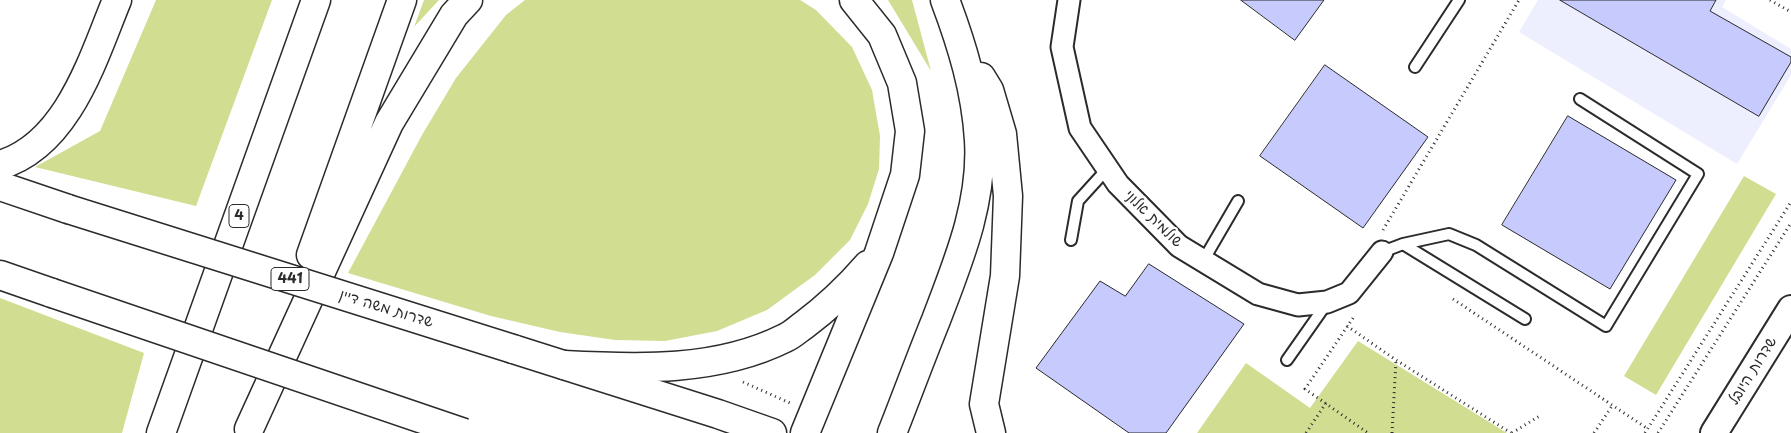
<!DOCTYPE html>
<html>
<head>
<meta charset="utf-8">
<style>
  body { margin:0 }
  canvas { display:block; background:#fff }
</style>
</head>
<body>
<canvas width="1791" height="433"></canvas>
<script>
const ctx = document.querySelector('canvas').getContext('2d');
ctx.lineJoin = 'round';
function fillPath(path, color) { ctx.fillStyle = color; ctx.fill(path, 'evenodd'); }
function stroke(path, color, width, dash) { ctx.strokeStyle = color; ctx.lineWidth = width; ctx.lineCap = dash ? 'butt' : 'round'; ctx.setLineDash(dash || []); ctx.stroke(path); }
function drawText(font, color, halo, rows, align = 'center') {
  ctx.font = font + ' "Playpen Sans","Playpen Sans Hebrew",sans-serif'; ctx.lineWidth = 4.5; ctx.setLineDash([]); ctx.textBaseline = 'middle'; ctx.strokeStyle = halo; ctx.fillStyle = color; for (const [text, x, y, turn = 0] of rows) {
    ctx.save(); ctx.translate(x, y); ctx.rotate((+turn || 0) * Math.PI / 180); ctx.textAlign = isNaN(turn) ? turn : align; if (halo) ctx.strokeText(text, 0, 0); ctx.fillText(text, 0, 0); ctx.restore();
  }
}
fillPath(new Path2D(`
  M1538 0H1726L1722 7 1791 49V75L1737 164 1519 32Z`), '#eeeffe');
fillPath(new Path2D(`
  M156 0H272L196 206 35 167 100 131Z
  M424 0H439L414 27Z
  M525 0H800L816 10 852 47 872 90 880 136 879 169 868 204 850 240 815 275 767 310 717 331 665 341 615 340 560 332 491 316 348 273 422 135 456 78 506 15Z
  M888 0H912L931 71Z
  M1744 176 1776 194 1656 395 1624 376Z
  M0 298 144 353 122 433H0Z
  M1358 341 1507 433H1197L1246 363 1310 408Z`), '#d1dd90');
const building = new Path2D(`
  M1241 0H1324L1295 40Z
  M1560 0H1716L1710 11 1791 57V62L1759 116Z
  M1325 65 1428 137 1363 228 1260 156Z
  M1568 116 1676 180 1610 289 1502 225Z
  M1149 264 1244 324 1166 433H1129L1036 368 1100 281 1125 296Z`);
fillPath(building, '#c6cafc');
stroke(building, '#2b2b2b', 1);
const service = new Path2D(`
  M1415 67 1459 0
  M1071 240 1078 201 1108 168
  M1403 244 1525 319
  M1382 252 1403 244 1449 234 1476 245 1606 326 1698 174 1580 99
  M1203 261 1238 201
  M1287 360 1327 303`);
const minor = new Path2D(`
  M1069 0 1062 47 1080 128 1118 184 1179 246 1258 294 1298 305 1327 302 1349 293 1382 252`);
const tertiary = new Path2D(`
  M1714 433 1791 309`);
const primary = new Path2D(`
  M0 186 68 209
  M0 275 52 293
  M513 349 718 414 772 433`);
const motorway = new Path2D(`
  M981 77 989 90 1002 134 1008 196 1005 276 984 404 991 433
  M0 165C68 145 93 58 117 0
  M311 255 402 0
  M564 365C638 369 717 372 785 338 792 335 798 329 804 325 828 307 849 287 868 265
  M249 429 389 123 454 15 468 0
  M161 433 316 0
  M805 433 879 253 905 175 910 131 902 83 882 35 854 0
  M892 433C907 395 921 357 936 320 958 262 983 203 979 140 976 91 962 45 945 0`);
stroke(service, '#2b2b2b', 14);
stroke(minor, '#2b2b2b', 25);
stroke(tertiary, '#2b2b2b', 30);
stroke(primary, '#2b2b2b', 31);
stroke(motorway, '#2b2b2b', 31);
stroke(new Path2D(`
  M1770 0 1791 12
  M1383 230 1519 0
  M1453 299 1648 429
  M1353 318 1305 389 1368 433
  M1347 326 1396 360 1511 433
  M743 382 790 403
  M1306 433 1326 403
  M1392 433 1396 360
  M1512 433 1541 415
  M1594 433 1612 406
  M1645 433 1791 202
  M1658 433 1791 223`), '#2b2b2b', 3, [1, 4]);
stroke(service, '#fff', 10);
stroke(minor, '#fff', 21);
stroke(tertiary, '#fff', 26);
stroke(primary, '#fff', 28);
stroke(motorway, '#fff', 28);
const primaryBridge = new Path2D(`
  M68 209 513 349
  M52 293 464 433`);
stroke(primaryBridge, '#2b2b2b', 31, []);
stroke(primaryBridge, '#fff', 28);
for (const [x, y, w] of [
  [239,216,20],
  [290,279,38]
]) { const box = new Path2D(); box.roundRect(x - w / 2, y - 11.5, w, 23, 4); ctx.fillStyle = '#fff'; ctx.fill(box); stroke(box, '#2b2b2b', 1); }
drawText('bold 14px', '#2b2b2b', null, [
  ["4",239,216],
  ["441",290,279]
]);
drawText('15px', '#2b2b2b', '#fff', [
  ["שולמית אלוני",1153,219,44],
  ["שדרות משה דיין",386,309,17],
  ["שדרות היובל",1753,371,-58]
]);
</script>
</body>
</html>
